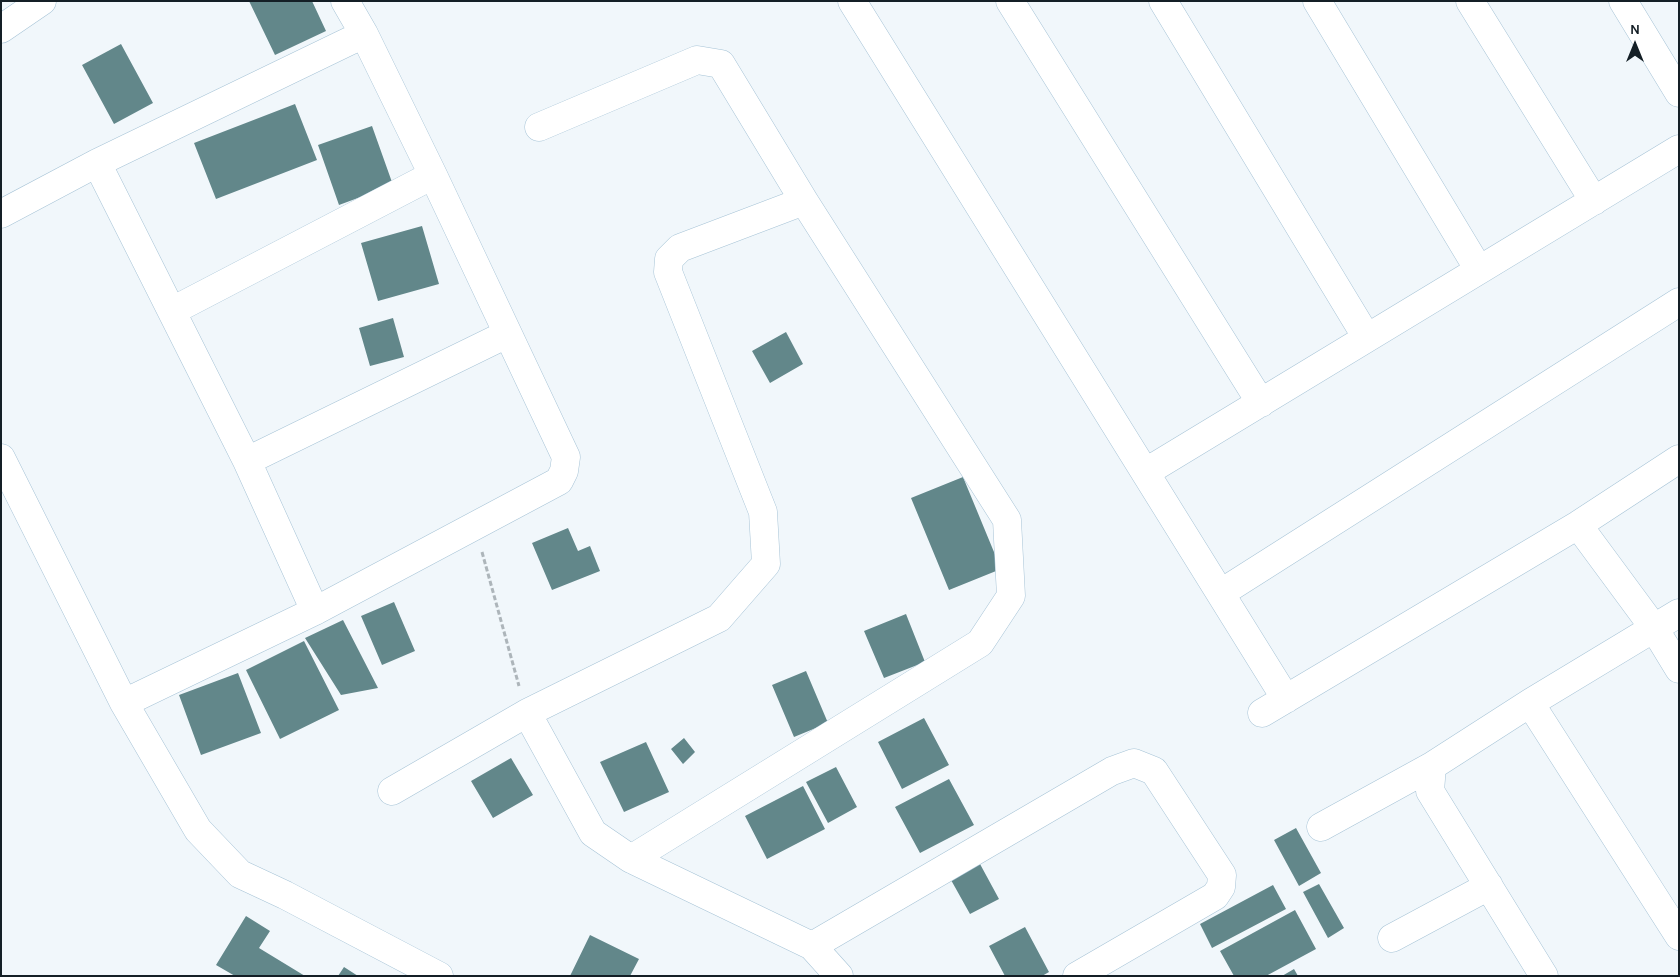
<!DOCTYPE html>
<html>
<head>
<meta charset="utf-8">
<style>
  body { margin:0 }
  #map { position:relative; width:1680px; height:977px; overflow:hidden; background:#f1f7fb; font-family:Karla,sans-serif }
  canvas { display:block }
  .frame { position:absolute; inset:0; border:2px solid #141f26; pointer-events:none }
  .north { position:absolute; left:1610px; top:20px; width:50px; height:50px; -webkit-text-stroke:4px #fff; paint-order:stroke; rotate:0deg; font-size:14px; font-weight:700; line-height:20px; text-align:center; color:#141f26 }
  .north::after { content:''; display:block; margin:auto; width:18px; height:22px; background:#141f26; clip-path:polygon(50% 0,100% 100%,50% 72%,0 100%) }
</style>
</head>
<body>
<div id="map">
<canvas width="1680" height="977"></canvas>
<div class="frame"></div>
<div class="north">N</div>
</div>
<script>
const ctx = document.querySelector('canvas').getContext('2d');
ctx.lineJoin = 'round';
function fillPath(path, color) { ctx.fillStyle = color; ctx.fill(path, 'evenodd'); }
function stroke(path, color, width, dash) { ctx.strokeStyle = color; ctx.lineWidth = width; ctx.lineCap = dash ? 'butt' : 'round'; ctx.setLineDash(dash || []); ctx.stroke(path); }
fillPath(new Path2D(`
  M249 1H312L326 31 275 55Z
  M121 44 153 103 114 124 82 65Z
  M295 104 317 160 216 199 194 143Z
  M372 126 393 185 339 205 318 145Z
  M422 226 439 284 378 301 361 243Z
  M393 318 404 357 370 366 359 328Z
  M786 332 803 364 770 383 752 351Z
  M963 477 1001 569 949 590 911 498Z
  M568 528 578 551 590 546 600 571 552 590 532 543Z
  M394 602 415 651 382 665 361 616Z
  M906 614 925 662 884 678 864 631Z
  M343 620 378 688 341 695 305 638Z
  M304 641 339 710 280 739 246 670Z
  M806 671 828 723 794 737 772 685Z
  M238 673 261 733 201 755 179 695Z
  M924 718 949 765 902 789 878 742Z
  M684 738 695 752 683 764 671 749Z
  M646 742 669 792 624 812 600 762Z
  M511 758 533 795 493 818 471 781Z
  M836 767 857 807 828 823 806 782Z
  M949 779 974 825 920 853 895 807Z
  M803 786 825 829 767 859 745 816Z
  M1296 828 1321 873 1299 886 1274 840Z
  M980 864 999 899 970 914 951 880Z
  M1319 884 1344 928 1328 938 1303 892Z
  M1273 885 1286 909 1212 948 1200 924Z
  M1295 910 1316 949 1266 976H1234L1220 951Z
  M246 916 270 931 259 948 305 976H235L216 965Z
  M1025 927 1049 972 1042 976H1005L989 946Z
  M590 935 639 959 630 976H570Z
  M344 967 358 976H338Z
  M1294 969 1298 976H1282Z`), '#62878a');
const street = new Path2D(`
  M345 1 364 34
  M852 1 1286 699
  M1010 1 1261 403
  M1163 1 1367 338
  M1317 1 1479 270
  M1470 1 1594 201
  M1623 1 1679 93
  M1 29 42 1
  M539 127 697 60 721 64 804 201
  M97 163 247 461 315 611
  M1 214 97 163 364 34 433 175 566 457 564 471 559 481 315 611 124 703
  M172 311 433 175
  M1 458 124 703 198 830 240 874 285 895 439 976
  M247 461 507 334
  M1146 472 1679 149
  M1578 525 1654 628 1679 669
  M1221 593 1679 302
  M1530 703 1679 936
  M527 713 593 833 631 859
  M1262 713 1578 525 1679 459
  M392 791 527 713 719 618 766 564 763 512 668 272 669 259 680 248 804 201 1007 520 1011 596 980 643 631 859 812 946 1112 771 1134 763 1154 771 1222 875 1221 887 1215 896 1077 976
  M1321 827 1432 766
  M1392 938 1489 886
  M812 946 839 976
  M1544 976 1430 791 1432 766 1530 703 1679 613`);
stroke(street, '#a6c3d6', 29);
stroke(new Path2D(`
  M482 552 519 686`), '#adb5ba', 3, [5, 2.5]);
stroke(street, '#fff', 28);
</script>
</body>
</html>
